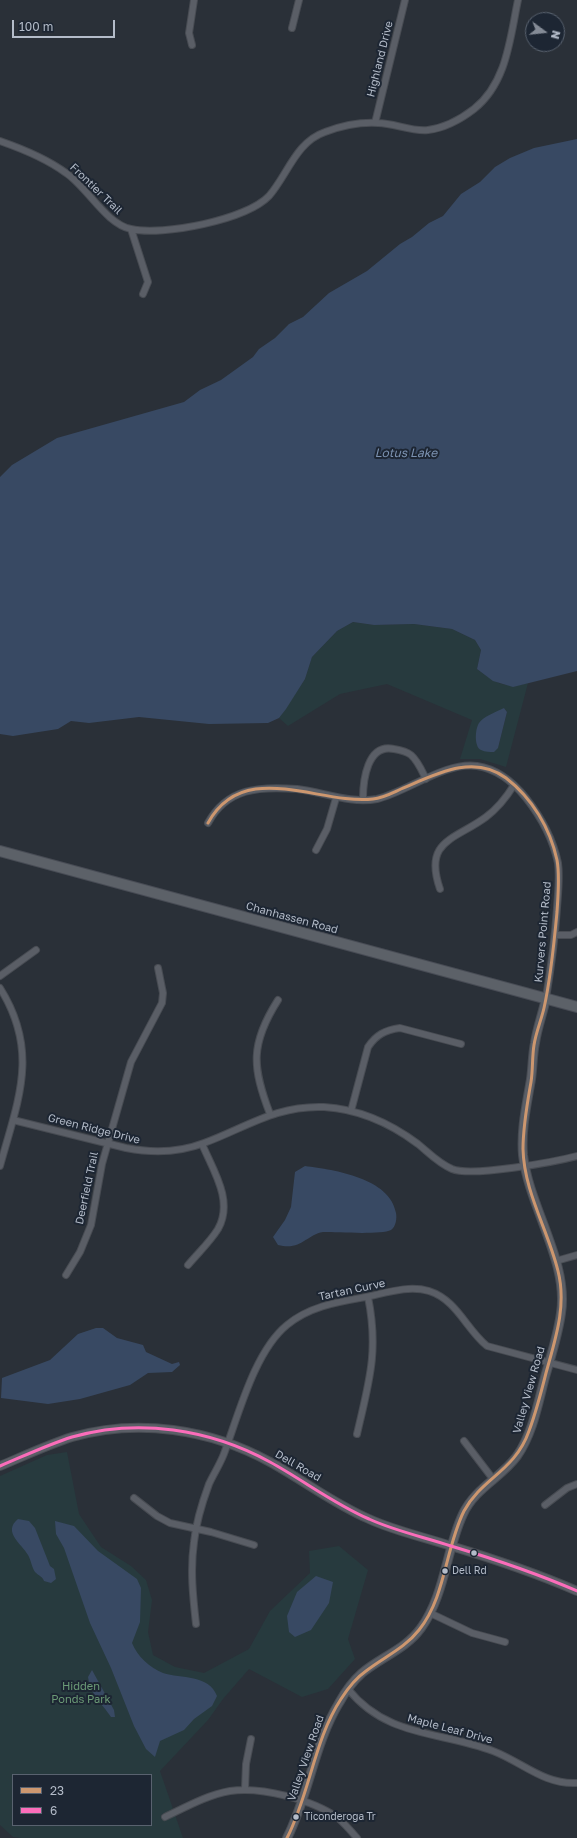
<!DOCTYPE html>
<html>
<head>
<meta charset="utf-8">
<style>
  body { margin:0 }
  #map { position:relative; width:577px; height:1838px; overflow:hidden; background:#2a3038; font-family:"Golos Text",sans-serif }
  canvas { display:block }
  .legend { position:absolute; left:12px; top:1774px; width:140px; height:52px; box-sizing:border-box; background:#1d2633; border:1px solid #59626f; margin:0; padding:5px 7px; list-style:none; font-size:12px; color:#b4bcc9 }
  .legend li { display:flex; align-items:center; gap:8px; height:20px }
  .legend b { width:20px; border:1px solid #59626f }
  .north { position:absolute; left:525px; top:12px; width:40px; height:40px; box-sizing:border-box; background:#1d2633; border:1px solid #59626f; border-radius:50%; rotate:105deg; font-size:11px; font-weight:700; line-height:16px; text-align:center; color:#b4bcc9 }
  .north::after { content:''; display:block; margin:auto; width:14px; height:18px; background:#848b96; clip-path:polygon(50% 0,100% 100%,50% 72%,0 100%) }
  .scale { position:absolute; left:12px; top:20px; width:103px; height:18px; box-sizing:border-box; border:2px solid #b4bcc9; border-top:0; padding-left:5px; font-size:12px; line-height:14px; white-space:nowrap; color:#b4bcc9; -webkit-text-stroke:3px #1d2633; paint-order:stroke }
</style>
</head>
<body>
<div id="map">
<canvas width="577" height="1838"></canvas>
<ul class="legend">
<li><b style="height:5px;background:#cd976f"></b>23</li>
<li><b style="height:5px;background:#fb6dba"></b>6</li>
</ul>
<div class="north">N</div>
<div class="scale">100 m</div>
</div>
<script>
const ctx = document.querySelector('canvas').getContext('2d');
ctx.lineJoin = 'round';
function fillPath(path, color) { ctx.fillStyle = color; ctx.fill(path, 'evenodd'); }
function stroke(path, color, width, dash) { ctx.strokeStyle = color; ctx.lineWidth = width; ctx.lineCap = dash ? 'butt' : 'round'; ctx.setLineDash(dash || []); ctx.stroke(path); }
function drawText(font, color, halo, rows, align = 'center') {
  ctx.font = font + ' "Golos Text",sans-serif'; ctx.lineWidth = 4; ctx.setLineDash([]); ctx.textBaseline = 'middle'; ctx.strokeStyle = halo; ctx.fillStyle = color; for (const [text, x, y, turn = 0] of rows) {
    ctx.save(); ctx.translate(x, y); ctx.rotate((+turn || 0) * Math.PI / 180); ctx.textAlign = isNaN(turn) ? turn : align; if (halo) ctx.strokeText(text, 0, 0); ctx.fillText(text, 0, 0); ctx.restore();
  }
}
fillPath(new Path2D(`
  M353 622 374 625 414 624 452 629 475 640 481 650 477 669C496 683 504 689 528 683L506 767 480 759H460L472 720 387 684 340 694 288 726 279 718 305 679 312 657 337 631ZM504 708 507 712 498 748Z
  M67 1452 79 1514 101 1547 131 1566 146 1580 152 1600 148 1632 153 1655 175 1667 204 1673 249 1649 270 1611 310 1573 309 1551 339 1546 368 1570 348 1639 355 1659 328 1689 302 1697 249 1669 223 1699 208 1720 160 1771 183 1838H21L13 1837 0 1825V1476L47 1455ZM13 1775H151V1825H13Z`), '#273a3e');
fillPath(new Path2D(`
  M577 139V671L513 687 493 681 477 669 481 650 475 640 452 629 414 624 374 625 353 622 337 631 312 657 305 679 286 709 279 718 268 723 209 724 139 717 89 723 71 721 58 729 13 736 0 734V477L12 465 57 438 184 402 200 390 221 380 253 357 259 349 275 338 289 324 303 317 329 293 367 271 400 244 412 237 429 223 443 216 461 194 480 182 495 167 510 158 534 148Z
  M504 708 507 712 498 748 494 752C490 752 485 752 481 750 474 747 475 729 479 723 484 716 496 712 504 708Z
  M305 1166C335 1170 390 1178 396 1213 397 1218 396 1227 391 1230 381 1235 337 1232 323 1232 306 1235 301 1251 278 1245L273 1237 285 1220 291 1207 295 1172Z
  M96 1328H103L117 1338 143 1345 146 1352 172 1364 179 1362 180 1365 172 1372 148 1373 130 1385 80 1399 48 1404 1 1398 2 1378 50 1360 78 1334Z
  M18 1519 29 1521 35 1528 50 1566 54 1569 56 1579 51 1583 44 1581C42 1576 39 1576 35 1572 32 1568 31 1560 28 1555 22 1544 2 1532 18 1519Z
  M55 1521 74 1526 98 1551 137 1579 141 1588 140 1622 132 1643C137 1656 150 1668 163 1673 181 1679 209 1674 217 1696L212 1706 194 1719 184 1730 160 1741 155 1757 146 1749 134 1726 111 1668 90 1623 64 1548 56 1534Z
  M316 1576 333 1582 329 1603 311 1630 295 1637 289 1632 287 1616 297 1592Z
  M92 1670 114 1710 115 1717H111C101 1702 91 1696 88 1677Z`), '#384963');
const minor = new Path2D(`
  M292 28 299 0
  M192 45 189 33 194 0
  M375 123 405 0
  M0 141C23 149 46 158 66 173 88 188 106 224 131 229 163 236 246 220 269 196 288 174 296 142 325 132 341 126 361 122 378 123 394 123 412 132 428 130 444 128 461 119 474 109 507 83 510 38 518 0
  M131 229 148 282 143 294
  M363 799C363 781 367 743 394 749 400 750 406 751 411 755 418 761 422 771 426 779
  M208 823C227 788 259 786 297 789 323 792 350 804 377 799 407 792 446 761 477 766 497 769 514 783 526 798 541 817 553 839 558 863 560 877 558 893 557 908 555 938 551 968 546 998
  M316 850 327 829 336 798
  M440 889C423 840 455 840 486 817 498 808 506 798 514 785
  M555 935H571L577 932
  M0 976 36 950
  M0 988C40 1052 18 1100 0 1166
  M351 1111 368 1047C376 1035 385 1030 400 1028L461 1044
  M270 1114C252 1067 250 1044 278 1000
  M13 1120 126 1148C152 1153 178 1153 204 1143 245 1128 276 1105 324 1107 358 1109 390 1123 418 1144 429 1153 438 1163 452 1169 472 1177 554 1162 577 1156
  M556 1261 577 1255
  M188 1265C198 1253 210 1242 218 1229 234 1201 213 1170 202 1144
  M66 1275 80 1252 91 1225 102 1164 131 1062 162 1003 163 993 158 968
  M357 1434C369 1382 379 1351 368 1297
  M464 1441 493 1479
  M134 1498 157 1516 170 1523 211 1532 254 1545
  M545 1505 567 1488 577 1484
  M430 1613 472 1633 505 1642
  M196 1624C193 1597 190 1570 194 1542 196 1523 202 1503 209 1484 214 1473 221 1463 225 1451 239 1413 255 1351 287 1325 310 1306 338 1302 366 1297 386 1293 408 1285 429 1291 457 1300 466 1329 487 1346L577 1370
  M348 1689C387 1738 441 1731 493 1751 522 1762 544 1785 577 1783
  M245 1789 246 1764 251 1739
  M165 1817C186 1807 207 1795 230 1791 261 1786 313 1800 338 1818 345 1824 351 1831 357 1838`);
const tertiary = new Path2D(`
  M0 1466C24 1456 47 1445 72 1437 138 1418 210 1429 270 1462 303 1480 334 1504 369 1519 395 1531 424 1537 451 1546 494 1559 536 1573 577 1591
  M287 1838C309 1795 314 1744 339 1703 345 1692 353 1681 362 1673 381 1657 406 1649 421 1628 445 1595 446 1550 463 1514 475 1488 501 1478 517 1456 533 1433 538 1403 545 1377 551 1356 558 1335 561 1313 569 1262 529 1207 523 1155 521 1131 526 1108 530 1085 533 1071 532 1057 535 1043 537 1028 543 1013 546 998`);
const primary = new Path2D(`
  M0 851 577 1007`);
stroke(minor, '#484c53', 8);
stroke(tertiary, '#484c53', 10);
stroke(primary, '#484c55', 12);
stroke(minor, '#5a5e66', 6);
stroke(tertiary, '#5a5e66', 8);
stroke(primary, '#5c6168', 10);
stroke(new Path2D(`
  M208 823C244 758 318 805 373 799 383 798 392 793 401 789 434 775 473 753 506 778 532 798 550 828 557 860 560 876 558 895 557 912 554 944 551 977 544 1008 541 1021 536 1032 534 1045 532 1057 533 1070 531 1082 527 1105 523 1126 523 1149 524 1192 548 1230 558 1271 567 1306 555 1340 546 1373 541 1393 536 1412 529 1431 515 1471 482 1478 464 1511 445 1549 446 1596 419 1630 405 1648 384 1657 366 1671 356 1678 348 1688 341 1699 314 1740 310 1793 287 1838`), '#cd976f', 3);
stroke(new Path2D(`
  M0 1466C24 1456 47 1445 72 1437 138 1418 210 1429 270 1462 303 1480 334 1504 369 1519 395 1531 424 1537 451 1546 494 1559 536 1573 577 1591`), '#fb6dba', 3);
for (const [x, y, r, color] of [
  [474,1553,3.5,"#b4bcc9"],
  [445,1571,3.5,"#b4bcc9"],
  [296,1817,3.5,"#b4bcc9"]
]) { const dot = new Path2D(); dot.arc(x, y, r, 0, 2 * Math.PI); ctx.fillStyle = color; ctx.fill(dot); stroke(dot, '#1d2633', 1.5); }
drawText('10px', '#b4bcc9', '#1d2633', [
  ["Dell Rd",452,1571],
  ["Ticonderoga Tr",304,1817]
], 'left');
drawText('11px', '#b4bcc9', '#1d2633', [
  ["Highland Drive",380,59,-76],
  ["Frontier Trail",96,189,44],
  ["Chanhassen Road",292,918,15],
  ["Kurvers Point Road",543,932,-85],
  ["Green Ridge Drive",94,1129,14],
  ["Deerfield Trail",87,1188,-78],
  ["Tartan Curve",352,1290,-12],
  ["Valley View Road",529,1390,-74],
  ["Dell Road",298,1466,30],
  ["Maple Leaf Drive",450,1729,15],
  ["Valley View Road",306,1758,-71]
]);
drawText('11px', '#6b9a76', '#1d2633', [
  ["Hidden",81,1687],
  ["Ponds Park",81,1700]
]);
drawText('italic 12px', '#7c92b1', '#1d2633', [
  ["Lotus Lake",406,453]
]);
</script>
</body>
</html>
